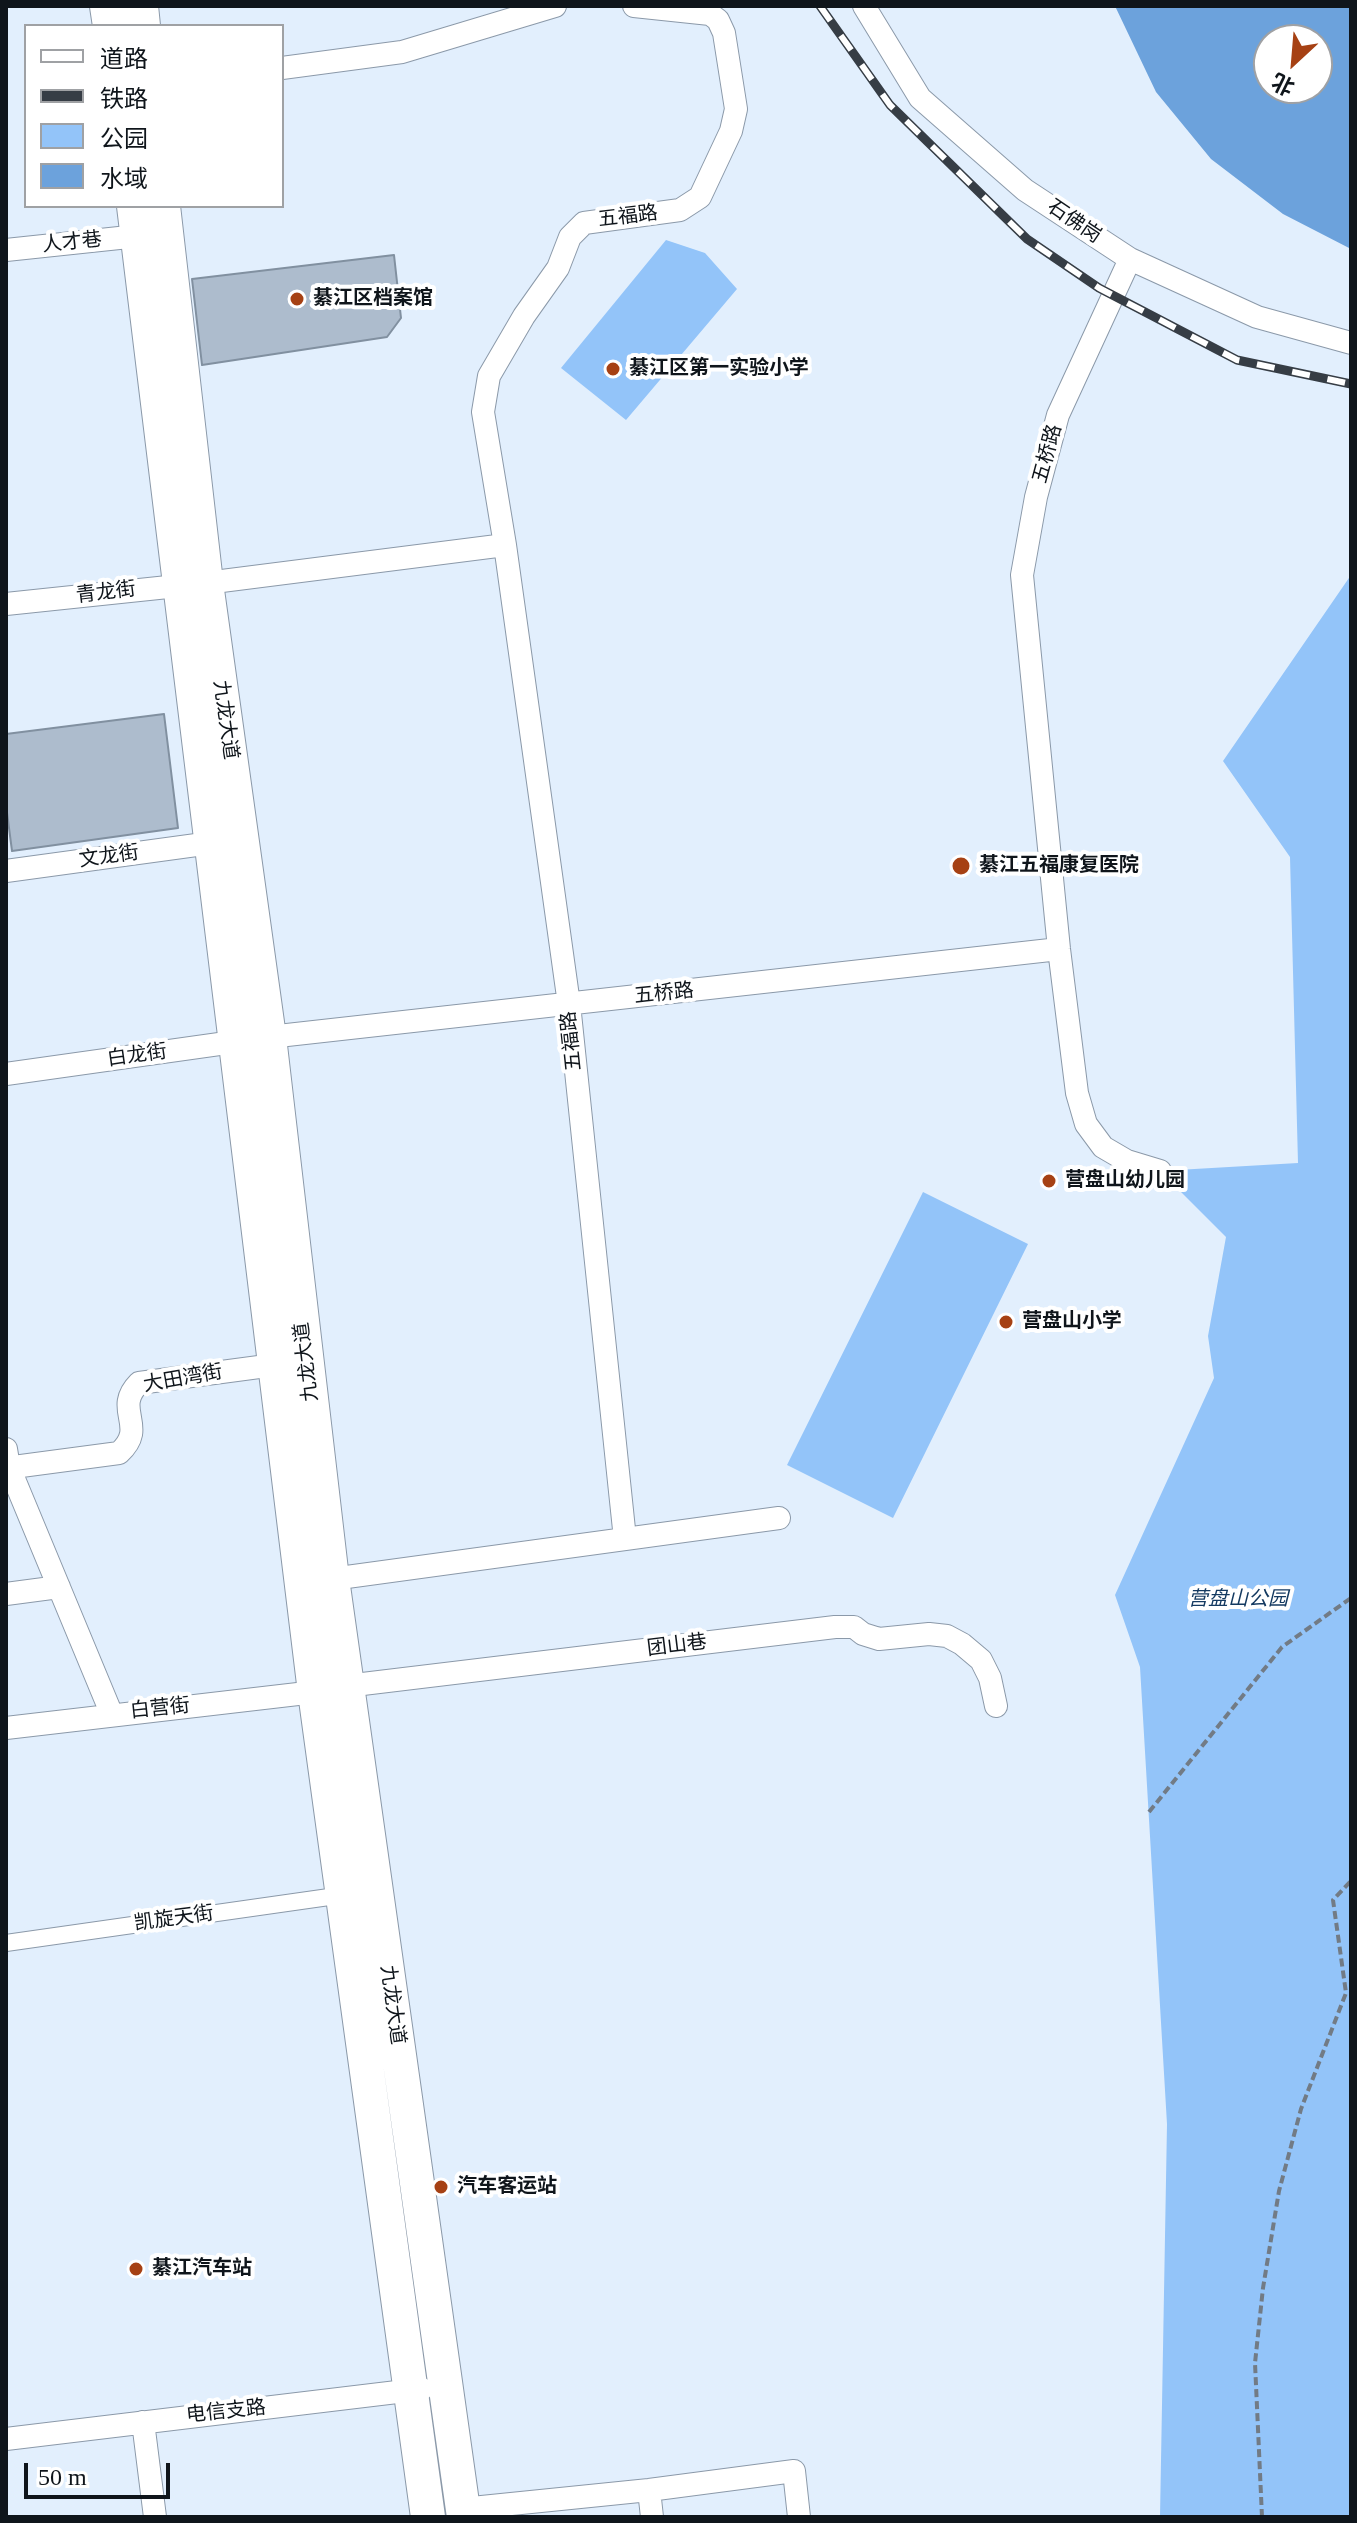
<!DOCTYPE html>
<html>
<head>
<meta charset="utf-8">
<style>
  body { margin:0 }
  #map { position:relative; width:1357px; height:2523px; overflow:hidden; background:#e2effd; font-family:"Times New Roman","Noto Sans SC",serif }
  canvas { display:block }
  .frame { position:absolute; inset:0; border:8px solid #0f151b; pointer-events:none }
  .legend { position:absolute; left:24px; top:24px; width:260px; height:184px; box-sizing:border-box; background:#fff; border:2px solid #9fa1a4; margin:0; padding:10px 14px; list-style:none; font-size:24px; color:#0f151b }
  .legend li { display:flex; align-items:center; gap:16px; height:40px }
  .legend b { width:40px; border:2px solid #9fa1a4 }
  .north { position:absolute; left:1253px; top:24px; width:80px; height:80px; box-sizing:border-box; background:#fff; border:2px solid #9fa1a4; border-radius:50%; rotate:206deg; font-size:22px; font-weight:700; line-height:32px; text-align:center; color:#0f151b }
  .north::after { content:''; display:block; margin:auto; width:28px; height:36px; background:#a64114; clip-path:polygon(50% 0,100% 100%,50% 72%,0 100%) }
  .scale { position:absolute; left:24px; top:2463px; width:146px; height:36px; box-sizing:border-box; border:4px solid #0f151b; border-top:0; padding-left:10px; font-size:24px; line-height:28px; white-space:nowrap; color:#0f151b; -webkit-text-stroke:6px #fff; paint-order:stroke }
</style>
</head>
<body>
<div id="map">
<canvas width="1357" height="2523"></canvas>
<div class="frame"></div>
<ul class="legend">
<li><b style="height:10px;background:#fff"></b>道路</li>
<li><b style="height:10px;background:#363d45"></b>铁路</li>
<li><b style="height:22px;background:#93c4f9"></b>公园</li>
<li><b style="height:22px;background:#6ca2dc"></b>水域</li>
</ul>
<div class="north">北</div>
<div class="scale">50 m</div>
</div>
<script>
const ctx = document.querySelector('canvas').getContext('2d');
ctx.lineJoin = 'round';
function fillPath(path, color) { ctx.fillStyle = color; ctx.fill(path, 'evenodd'); }
function stroke(path, color, width, dash) { ctx.strokeStyle = color; ctx.lineWidth = width; ctx.lineCap = dash ? 'butt' : 'round'; ctx.setLineDash(dash || []); ctx.stroke(path); }
function drawText(font, color, halo, rows, align = 'center') {
  ctx.font = font + ' "Times New Roman","Noto Sans SC",serif'; ctx.lineWidth = 8; ctx.setLineDash([]); ctx.textBaseline = 'middle'; ctx.strokeStyle = halo; ctx.fillStyle = color; for (const [text, x, y, turn = 0] of rows) {
    ctx.save(); ctx.translate(x, y); ctx.rotate((+turn || 0) * Math.PI / 180); ctx.textAlign = isNaN(turn) ? turn : align; if (halo) ctx.strokeText(text, 0, 0); ctx.fillText(text, 0, 0); ctx.restore();
  }
}
fillPath(new Path2D(`
  M666 240 705 253 737 289 626 420 561 368Z
  M1351 575V2517H1160L1167 2124 1140 1667 1115 1595 1214 1378 1208 1336 1226 1237 1160 1171 1298 1163 1290 857 1223 761Z
  M923 1192 1028 1244 893 1518 787 1465Z`), '#93c4f9');
fillPath(new Path2D(`
  M1115 6H1351V249L1283 214 1211 159 1156 92ZM1269 40H1317V88H1269Z`), '#6ca2dc');
const building = new Path2D(`
  M394 255 401 318 387 337 202 365 192 279Z
  M164 714 178 828 12 851 6 805V734Z`);
fillPath(building, '#adbccd');
stroke(building, '#8190a0', 2);
const pedestrian = new Path2D(`
  M6 1943 343 1895`);
const minor = new Path2D(`
  M864 6 920 98 1025 190 1130 259 1257 317 1351 343
  M282 68 402 52 555 6
  M6 250 138 236
  M1130 259 1058 415 1036 497 1022 575 1059 949 1077 1093 1086 1124 1103 1147 1127 1161 1160 1171
  M505 545 483 412 489 376 524 316 558 268 570 237 584 223 680 210 700 197 731 131 736 109 724 33 718 20 710 14 634 6
  M6 604 206 583 505 545 569 1004 625 1539
  M6 871 211 843
  M6 1074 269 1037 1059 949
  M6 1449 9 1467 112 1715
  M6 1468 119 1453C149 1426 112 1410 139 1383L274 1365
  M332 1579 779 1518
  M6 1594 59 1587
  M6 1728 315 1692 346 1686 835 1627H854L863 1634 879 1639 929 1634 947 1636 962 1644 981 1660 990 1678 996 1706
  M143 2422 155 2517
  M6 2439 422 2389
  M649 2490 652 2517
  M462 2509 649 2490 794 2471 799 2517`);
const primary = new Path2D(`
  M107 6 110 26
  M141 6 143 26
  M134 206 315 1692 428 2517
  M163 206 206 583 269 1037 332 1579 464 2517`);
stroke(pedestrian, '#8b99a9', 18);
stroke(minor, '#8b99a9', 24);
stroke(primary, '#8b99a9', 36);
stroke(new Path2D(`
  M1149 1812 1282 1647 1351 1598
  M1262 2517 1255 2363 1263 2288 1279 2191 1301 2109 1346 1993 1333 1900 1351 1881`), '#727b85', 4, [8, 4]);
stroke(pedestrian, '#fff', 16);
stroke(minor, '#fff', 22);
stroke(primary, '#fff', 34);
const rail = new Path2D(`
  M820 6 890 105 1027 239 1099 288 1237 360 1351 384`);
stroke(rail, '#363d45', 9);
stroke(rail, '#fff', 6, [18]);
for (const [x, y, r, color] of [
  [297,299,8,"#a64114"],
  [613,369,8,"#a64114"],
  [961,866,10,"#a64114"],
  [1049,1181,8,"#a64114"],
  [1006,1322,8,"#a64114"],
  [441,2187,8,"#a64114"],
  [136,2269,8,"#a64114"]
]) { const dot = new Path2D(); dot.arc(x, y, r, 0, 2 * Math.PI); ctx.fillStyle = color; ctx.fill(dot); stroke(dot, '#fff', 3); }
drawText('20px', '#0f151b', '#fff', [
  ["五福路",628,217,-7],
  ["石佛岗",1074,222,34],
  ["人才巷",72,243,-6],
  ["五桥路",1048,454,-75],
  ["青龙街",106,593,-7],
  ["九龙大道",225,720,82],
  ["文龙街",109,857,-8],
  ["五桥路",664,994,-6],
  ["五福路",572,1041,-96],
  ["白龙街",137,1056,-8],
  ["九龙大道",307,1362,-97],
  ["大田湾街",183,1379,-10],
  ["团山巷",677,1646,-7],
  ["白营街",160,1709,-6],
  ["凯旋天街",174,1919,-8],
  ["九龙大道",392,2005,82],
  ["电信支路",226,2412,-6]
]);
drawText('bold 20px', '#0f151b', '#fff', [
  ["綦江区档案馆",313,299],
  ["綦江区第一实验小学",629,369],
  ["綦江五福康复医院",979,866],
  ["营盘山幼儿园",1065,1181],
  ["营盘山小学",1022,1322],
  ["汽车客运站",457,2187],
  ["綦江汽车站",152,2269]
], 'left');
drawText('italic 20px', '#143a61', '#fff', [
  ["营盘山公园",1238,1600]
]);
</script>
</body>
</html>
